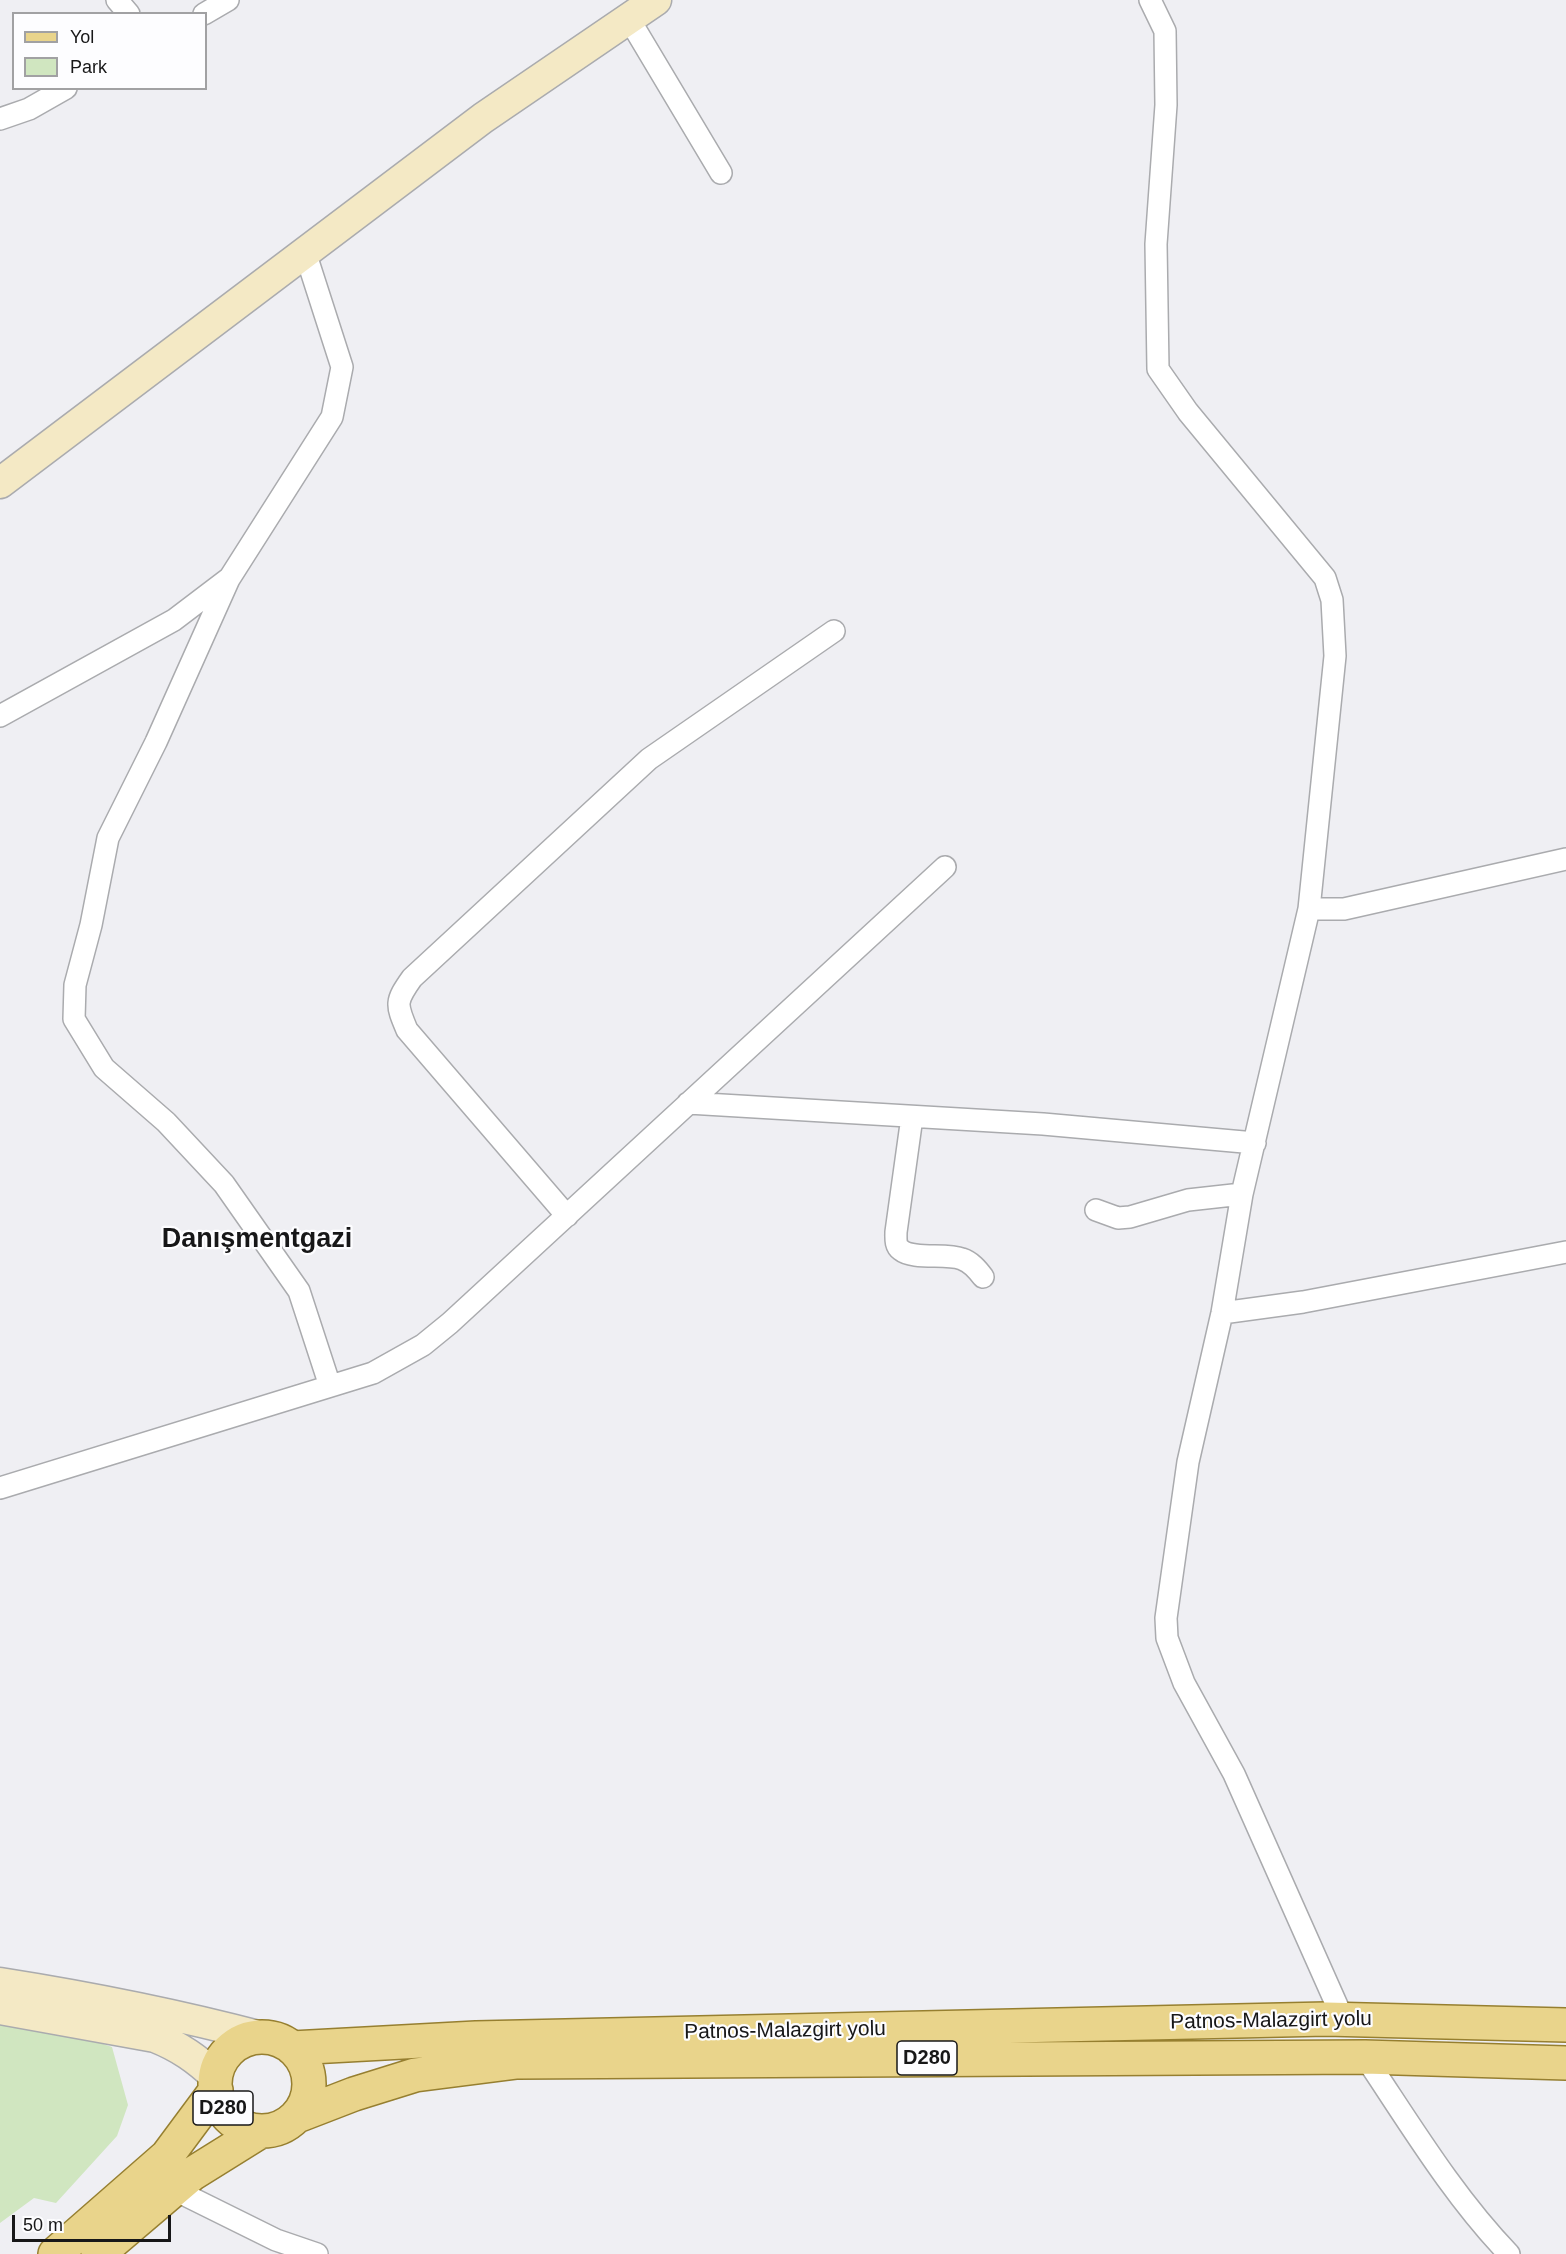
<!DOCTYPE html>
<html>
<head>
<meta charset="utf-8">
<style>
  body { margin:0 }
  #map { position:relative; width:1566px; height:2254px; overflow:hidden; background:#efeff3; font-family:Arial,sans-serif }
  canvas { display:block }
  .legend { position:absolute; left:12px; top:12px; width:195px; height:78px; box-sizing:border-box; background:#fdfdff; border:2px solid #a1a1a3; margin:0; padding:8px 10px; list-style:none; font-size:18px; color:#171718 }
  .legend li { display:flex; align-items:center; gap:12px; height:30px }
  .legend b { width:30px; border:2px solid #a1a1a3 }
  .scale { position:absolute; left:12px; top:2215px; width:159px; height:27px; box-sizing:border-box; border:3px solid #171718; border-top:0; padding-left:8px; font-size:18px; line-height:21px; white-space:nowrap; color:#171718; -webkit-text-stroke:4px #fdfdff; paint-order:stroke }
</style>
</head>
<body>
<div id="map">
<canvas width="1566" height="2254"></canvas>
<ul class="legend">
<li><b style="height:8px;background:#e9d48b"></b>Yol</li>
<li><b style="height:16px;background:#d0e6c0"></b>Park</li>
</ul>
<div class="scale">50 m</div>
</div>
<script>
const ctx = document.querySelector('canvas').getContext('2d');
ctx.lineJoin = 'round';
function fillPath(path, color) { ctx.fillStyle = color; ctx.fill(path, 'evenodd'); }
function stroke(path, color, width, dash) { ctx.strokeStyle = color; ctx.lineWidth = width; ctx.lineCap = dash ? 'butt' : 'round'; ctx.setLineDash(dash || []); ctx.stroke(path); }
function drawText(font, color, halo, rows, align = 'center') {
  ctx.font = font + ' Arial,sans-serif'; ctx.lineWidth = 4.5; ctx.setLineDash([]); ctx.textBaseline = 'middle'; ctx.strokeStyle = halo; ctx.fillStyle = color; for (const [text, x, y, turn = 0] of rows) {
    ctx.save(); ctx.translate(x, y); ctx.rotate((+turn || 0) * Math.PI / 180); ctx.textAlign = isNaN(turn) ? turn : align; if (halo) ctx.strokeText(text, 0, 0); ctx.fillText(text, 0, 0); ctx.restore();
  }
}
fillPath(new Path2D(`
  M0 2020 56 2028 112 2047 128 2105 117 2136 56 2203 34 2198 0 2223Z`), '#d0e6c0');
const street = new Path2D(`
  M117 0 129 14
  M1150 0 1165 31 1166 105 1156 244 1158 369 1188 412 1325 578 1332 600 1335 656 1309 909 1242 1194 1222 1313 1188 1462 1166 1618 1167 1638 1184 1683 1234 1774 1343 2019
  M204 14 228 0
  M629 19 721 173
  M0 119 29 109 66 88
  M305 252 342 367 332 417 229 579 156 742 108 838 91 925 75 985 74 1019 104 1068 166 1122 224 1184 299 1291 330 1386
  M0 716 174 620 228 579
  M1309 909H1344L1566 859
  M688 1103 1043 1124 1255 1143
  M912 1117 896 1232C896 1238 895 1246 901 1250 913 1260 946 1253 962 1259 971 1262 977 1269 983 1277
  M1096 1210 1118 1218 1130 1217 1188 1200 1242 1194
  M567 1216 407 1030C396 1004 395 1002 412 978L649 759 834 631
  M1222 1313 1303 1302 1566 1252
  M0 1488 373 1373 423 1345 450 1323 945 867
  M1365 2057C1410 2124 1453 2196 1509 2254
  M173 2189 276 2240 317 2254`);
const secondary = new Path2D(`
  M0 483 483 118 656 0
  M0 1983C89 1997 175 2014 262 2037
  M0 2009 155 2037C180 2047 197 2059 216 2077`);
const primary = new Path2D(`
  M215 2084a47 47 0 1 1 94 0a47 47 0 1 1-94 0Z
  M292 2048 476 2038 1326 2019 1566 2025
  M297 2116 354 2094 415 2075 517 2062 1365 2057 1566 2063
  M55 2254 167 2156 216 2090
  M98 2254 192 2174 261 2131`);
stroke(street, '#aaabae', 24);
stroke(secondary, '#aaabae', 33);
stroke(primary, '#967f30', 36);
stroke(street, '#fff', 21);
stroke(secondary, '#f4e9c5', 30);
stroke(primary, '#e9d48b', 33);
for (const [x, y, w] of [
  [927,2058,60],
  [223,2108,60]
]) { const box = new Path2D(); box.roundRect(x - w / 2, y - 17, w, 34, 4.5); ctx.fillStyle = '#fdfdff'; ctx.fill(box); stroke(box, '#171718', 1.5); }
drawText('bold 20px', '#171718', null, [
  ["D280",927,2058],
  ["D280",223,2108]
]);
drawText('21px', '#171718', '#fdfdff', [
  ["Patnos-Malazgirt yolu",1271,2021,-1],
  ["Patnos-Malazgirt yolu",785,2031,-1]
]);
drawText('bold 27px', '#171718', '#fdfdff', [
  ["Danışmentgazi",257,1240]
]);
</script>
</body>
</html>
